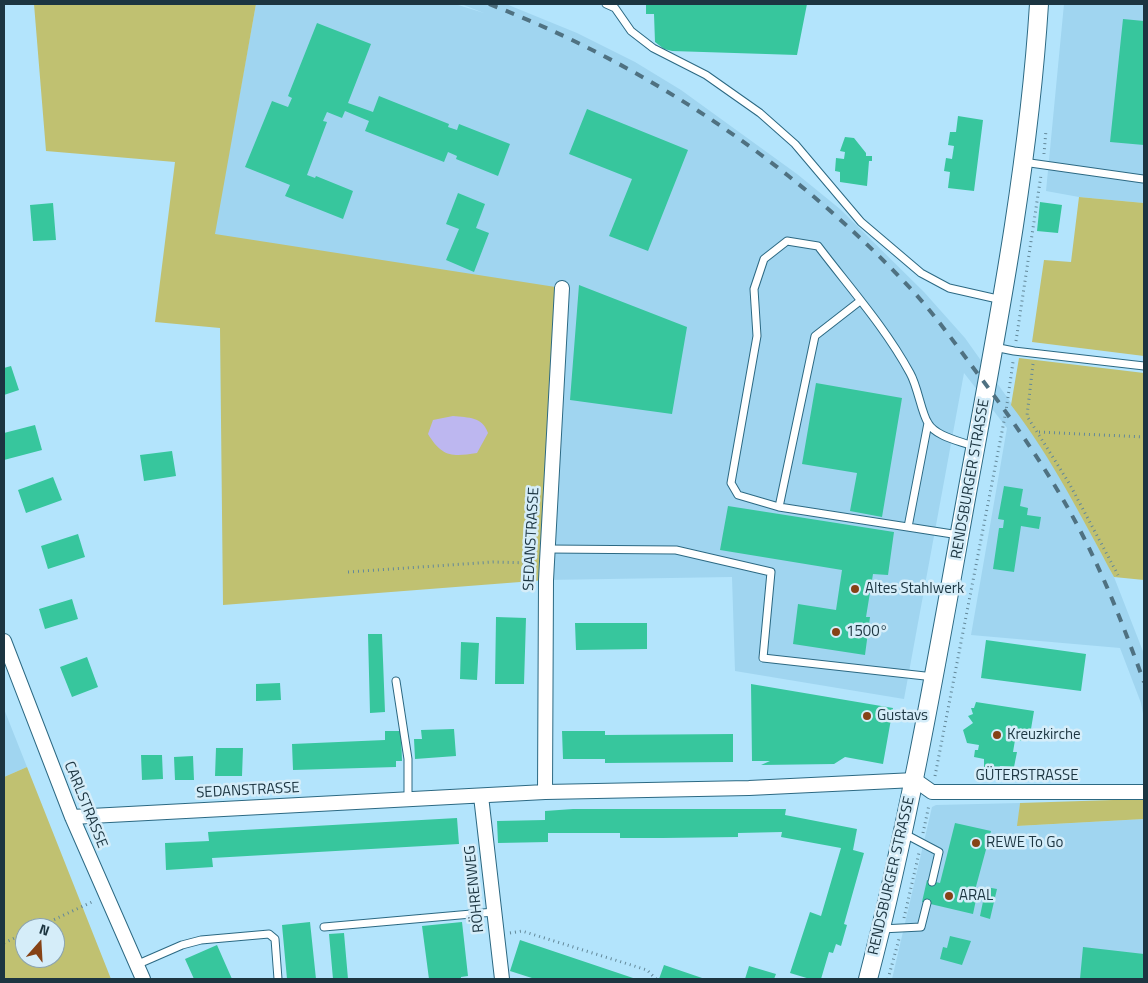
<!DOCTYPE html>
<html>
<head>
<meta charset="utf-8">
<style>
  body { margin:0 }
  #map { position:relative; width:1148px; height:983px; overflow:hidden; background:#b3e4fc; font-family:"Titillium Web",sans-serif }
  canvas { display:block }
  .frame { position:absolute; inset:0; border:5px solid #1c3541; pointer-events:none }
  .north { position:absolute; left:15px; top:918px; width:50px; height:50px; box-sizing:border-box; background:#d5edf9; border:1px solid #8ba3af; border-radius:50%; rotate:19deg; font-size:14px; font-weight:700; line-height:20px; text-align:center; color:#1c3541 }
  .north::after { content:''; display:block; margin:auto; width:18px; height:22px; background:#864216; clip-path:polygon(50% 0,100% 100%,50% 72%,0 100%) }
</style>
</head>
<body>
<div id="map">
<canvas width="1148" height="983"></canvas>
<div class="frame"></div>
<div class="north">N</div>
</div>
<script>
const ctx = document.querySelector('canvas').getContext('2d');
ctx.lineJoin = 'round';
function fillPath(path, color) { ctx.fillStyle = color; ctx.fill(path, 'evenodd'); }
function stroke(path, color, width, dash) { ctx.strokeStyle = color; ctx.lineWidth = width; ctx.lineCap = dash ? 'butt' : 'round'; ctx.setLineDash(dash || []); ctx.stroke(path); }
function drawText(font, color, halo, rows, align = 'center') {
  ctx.font = font + ' "Titillium Web",sans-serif'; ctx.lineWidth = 5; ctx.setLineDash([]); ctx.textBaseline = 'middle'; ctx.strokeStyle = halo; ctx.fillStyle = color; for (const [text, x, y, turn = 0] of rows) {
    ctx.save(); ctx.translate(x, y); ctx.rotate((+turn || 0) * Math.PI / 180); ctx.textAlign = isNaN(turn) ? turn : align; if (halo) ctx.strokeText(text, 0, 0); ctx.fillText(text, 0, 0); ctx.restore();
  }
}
fillPath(new Path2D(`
  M256 4H455L484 13 461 4H506L577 33 635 62 681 90 797 174 840 209 924 292 965 338 1031 431 1063 482 1114 577 1144 654V719L1141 703 1120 648 971 635 1007 428 964 373 904 699 735 671 732 577 546 580 214 234Z
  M1064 4H1144V203L1079 197 1046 191Z
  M4 709 27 767 4 777Z
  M1020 803 1018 826 1144 819V979H892L932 807 936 805Z`), '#a0d5f0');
fillPath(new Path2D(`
  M34 4H256L215 234 562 288 546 580 223 605 220 328 155 322 175 162 46 151Z
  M1079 197 1144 203V356L1032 342 1044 260 1071 262Z
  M1019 358 1144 373V580L1114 577C1082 518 1052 458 1011 405Z
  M27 767 111 979H4V777ZM25 928H55V958H25Z
  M1144 799V819L1017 826 1020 803Z`), '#c0c171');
fillPath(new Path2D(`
  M453 416C469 418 482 416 488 433L477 453C452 457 442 457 428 434L433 420Z`), '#bdb7f0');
fillPath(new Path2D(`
  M646 4H807L797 55 672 51 664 49 655 42 654 14H646Z
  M1123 19 1144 21V145L1110 142Z
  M317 23 371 44 348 103 373 112 379 96 449 124 448 127 457 130 459 124 510 144 498 176 456 159 457 156 448 152 444 162 365 131 369 121 345 111 342 118 327 112 323 121 327 122 307 175 315 178 316 176 353 191 343 219 285 196 290 185 245 167 272 101 288 107 292 98 288 96Z
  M587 109 688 150 648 251 609 236 632 179 569 154Z
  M958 116 983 120 974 191 948 188 950 172 944 171 946 158 952 159 954 146 948 145 950 132H956Z
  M845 137 854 138 866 153V156H872V161H869L867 186 840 182V172L835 171 836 158 844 159 845 152 840 151Z
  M458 193 485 204 476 228 489 233 474 272 446 260 459 229 446 224Z
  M1040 202 1062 205 1058 233 1037 231Z
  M53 203 56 240 33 241 30 205Z
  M579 285 687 327 672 414 570 400Z
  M11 366 19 390 4 395V368Z
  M816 383 902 398 882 517 850 511 857 473 802 464Z
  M35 425 42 450 4 460V433Z
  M172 451 176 476 144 481 140 455Z
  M53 477 62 500 26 513 18 490Z
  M1004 486 1023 489 1020 506 1028 508 1027 515 1041 517 1039 529 1021 526 1014 572 993 569 999 528H1003L1004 520 998 519Z
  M728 506 894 532 888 575 873 574 866 617H870L865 655 793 644 798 604 836 610 842 570 720 550Z
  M78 534 85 557 48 569 41 546Z
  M72 599 78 619 45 629 39 609Z
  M496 617 526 618 524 684H495Z
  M575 623H647V649L576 650Z
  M368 634H382L385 712 370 713Z
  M986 640 1086 654 1081 691 981 678Z
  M461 642 479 643 477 680 460 679Z
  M87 657 98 687 72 697 60 667Z
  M280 683 281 700 256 701V684Z
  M751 684 893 708 883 764 845 757 834 764 761 765 770 761H752Z
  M976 702 1034 711 1029 741 1015 740 1013 752H1017L1014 767 1000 766 999 770 984 768V759L974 757 975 750H978L979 745 967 743 963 730 973 723 968 716 973 714 971 708H974Z
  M454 729 456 756 415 759 414 739H422L421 730Z
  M385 731H401L402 761H396V767L293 770 292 744 385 740Z
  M562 731H605V735L733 734V762L605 763V759H563Z
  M216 748H243L242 776H215Z
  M141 755H162L163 779 142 780Z
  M193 756 194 780H175L174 757Z
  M573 809H786L785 815 857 829 853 850 864 853 844 924 847 925 841 946 836 944 833 953 829 952 821 979H810L790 973 810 912 821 916 841 848 781 837 782 832 738 833V837L663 838H620V833H548V842L498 843 497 821 545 820V811Z
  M457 818 459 844 212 858 213 867 166 870 165 843 209 841 208 832Z
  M955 823 991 831 974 894 977 895 973 914 922 902 927 880 940 883Z
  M986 887 997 889 990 919 980 916Z
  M310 922 316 979H287L282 925Z
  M462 922 468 976 461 977V979H429L422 926Z
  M344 933 348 979H333L329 934Z
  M950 936 971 941 962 965 940 959 943 947 947 948Z
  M520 940 636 979H535L510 971Z
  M217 945 232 979H194L185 959Z
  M1083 947 1144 954V979H1080Z
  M664 965 705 979H659Z
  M749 966 776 974 774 979H745Z`), '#37c69d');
const service = new Path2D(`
  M606 4 615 8 631 31 653 48 706 75 760 113 795 144 861 222 921 273 949 288 1002 300
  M1023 162 1143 179
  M860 301 815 336 779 507 738 495 731 483 757 336 754 289 764 259 787 241 818 246C849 287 885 327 910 373 918 387 921 412 928 423 936 437 961 441 975 447
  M994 347 1014 351 1144 366
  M779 507 959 535
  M908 527 928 423
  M548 549 676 550 771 572 763 658 934 677
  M396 681 408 759V799
  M903 833 939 852 932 882
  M324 927 494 912
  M881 929 921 927 927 903
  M136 965 182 945 201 940 269 934 275 939 278 979`);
const minor = new Path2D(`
  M4 641 72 817 143 979
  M545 792 546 580 562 288
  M481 796 502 979
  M72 817 545 792 749 788 915 780 932 792H1144`);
const tertiary = new Path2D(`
  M868 979C911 815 939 648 969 482 998 324 1029 164 1039 4`);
stroke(service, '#2c6983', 9);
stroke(minor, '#2c6983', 16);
stroke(tertiary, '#2c6983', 20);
stroke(new Path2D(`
  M1044 154 1046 130
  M1016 341 1041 175
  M1033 364 1027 416 1069 483 1118 575
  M1039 432 1144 437
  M348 572 493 562 534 563
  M935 776 1006 411 1013 362
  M923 833 929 805
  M904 918 919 853
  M36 928 94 901
  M510 933 522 931 647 970 656 979
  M4 943 25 933
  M888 979 899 939`), '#638899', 3, [1, 4]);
stroke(service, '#fff', 7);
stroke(minor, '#fff', 14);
stroke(tertiary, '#fff', 18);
stroke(new Path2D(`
  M489 4C649 66 794 164 911 289 937 317 958 348 981 378 1019 429 1055 481 1084 538 1108 585 1126 633 1144 682`), '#4f7181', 4, [9, 9]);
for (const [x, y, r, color] of [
  [855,589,5,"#864216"],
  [836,632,5,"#864216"],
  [867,716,5,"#864216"],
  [997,735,5,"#864216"],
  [976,843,5,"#864216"],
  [949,896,5,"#864216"]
]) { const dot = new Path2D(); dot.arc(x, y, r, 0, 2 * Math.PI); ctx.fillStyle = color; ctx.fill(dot); stroke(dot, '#d5edf9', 2); }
drawText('15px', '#1c3541', '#d5edf9', [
  ["RENDSBURGER STRASSE",971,479,-80],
  ["SEDANSTRASSE",532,539,-87],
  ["GÜTERSTRASSE",1027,776],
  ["SEDANSTRASSE",248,791,-3],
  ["CARLSTRASSE",85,805,68],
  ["RENDSBURGER STRASSE",892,876,-77],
  ["RÖHRENWEG",475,889,-96]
]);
drawText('15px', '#1c3541', '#d5edf9', [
  ["Altes Stahlwerk",865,589],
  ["1500°",846,632],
  ["Gustavs",877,716],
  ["Kreuzkirche",1007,735],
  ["REWE To Go",986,843],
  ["ARAL",959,896]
], 'left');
</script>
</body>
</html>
